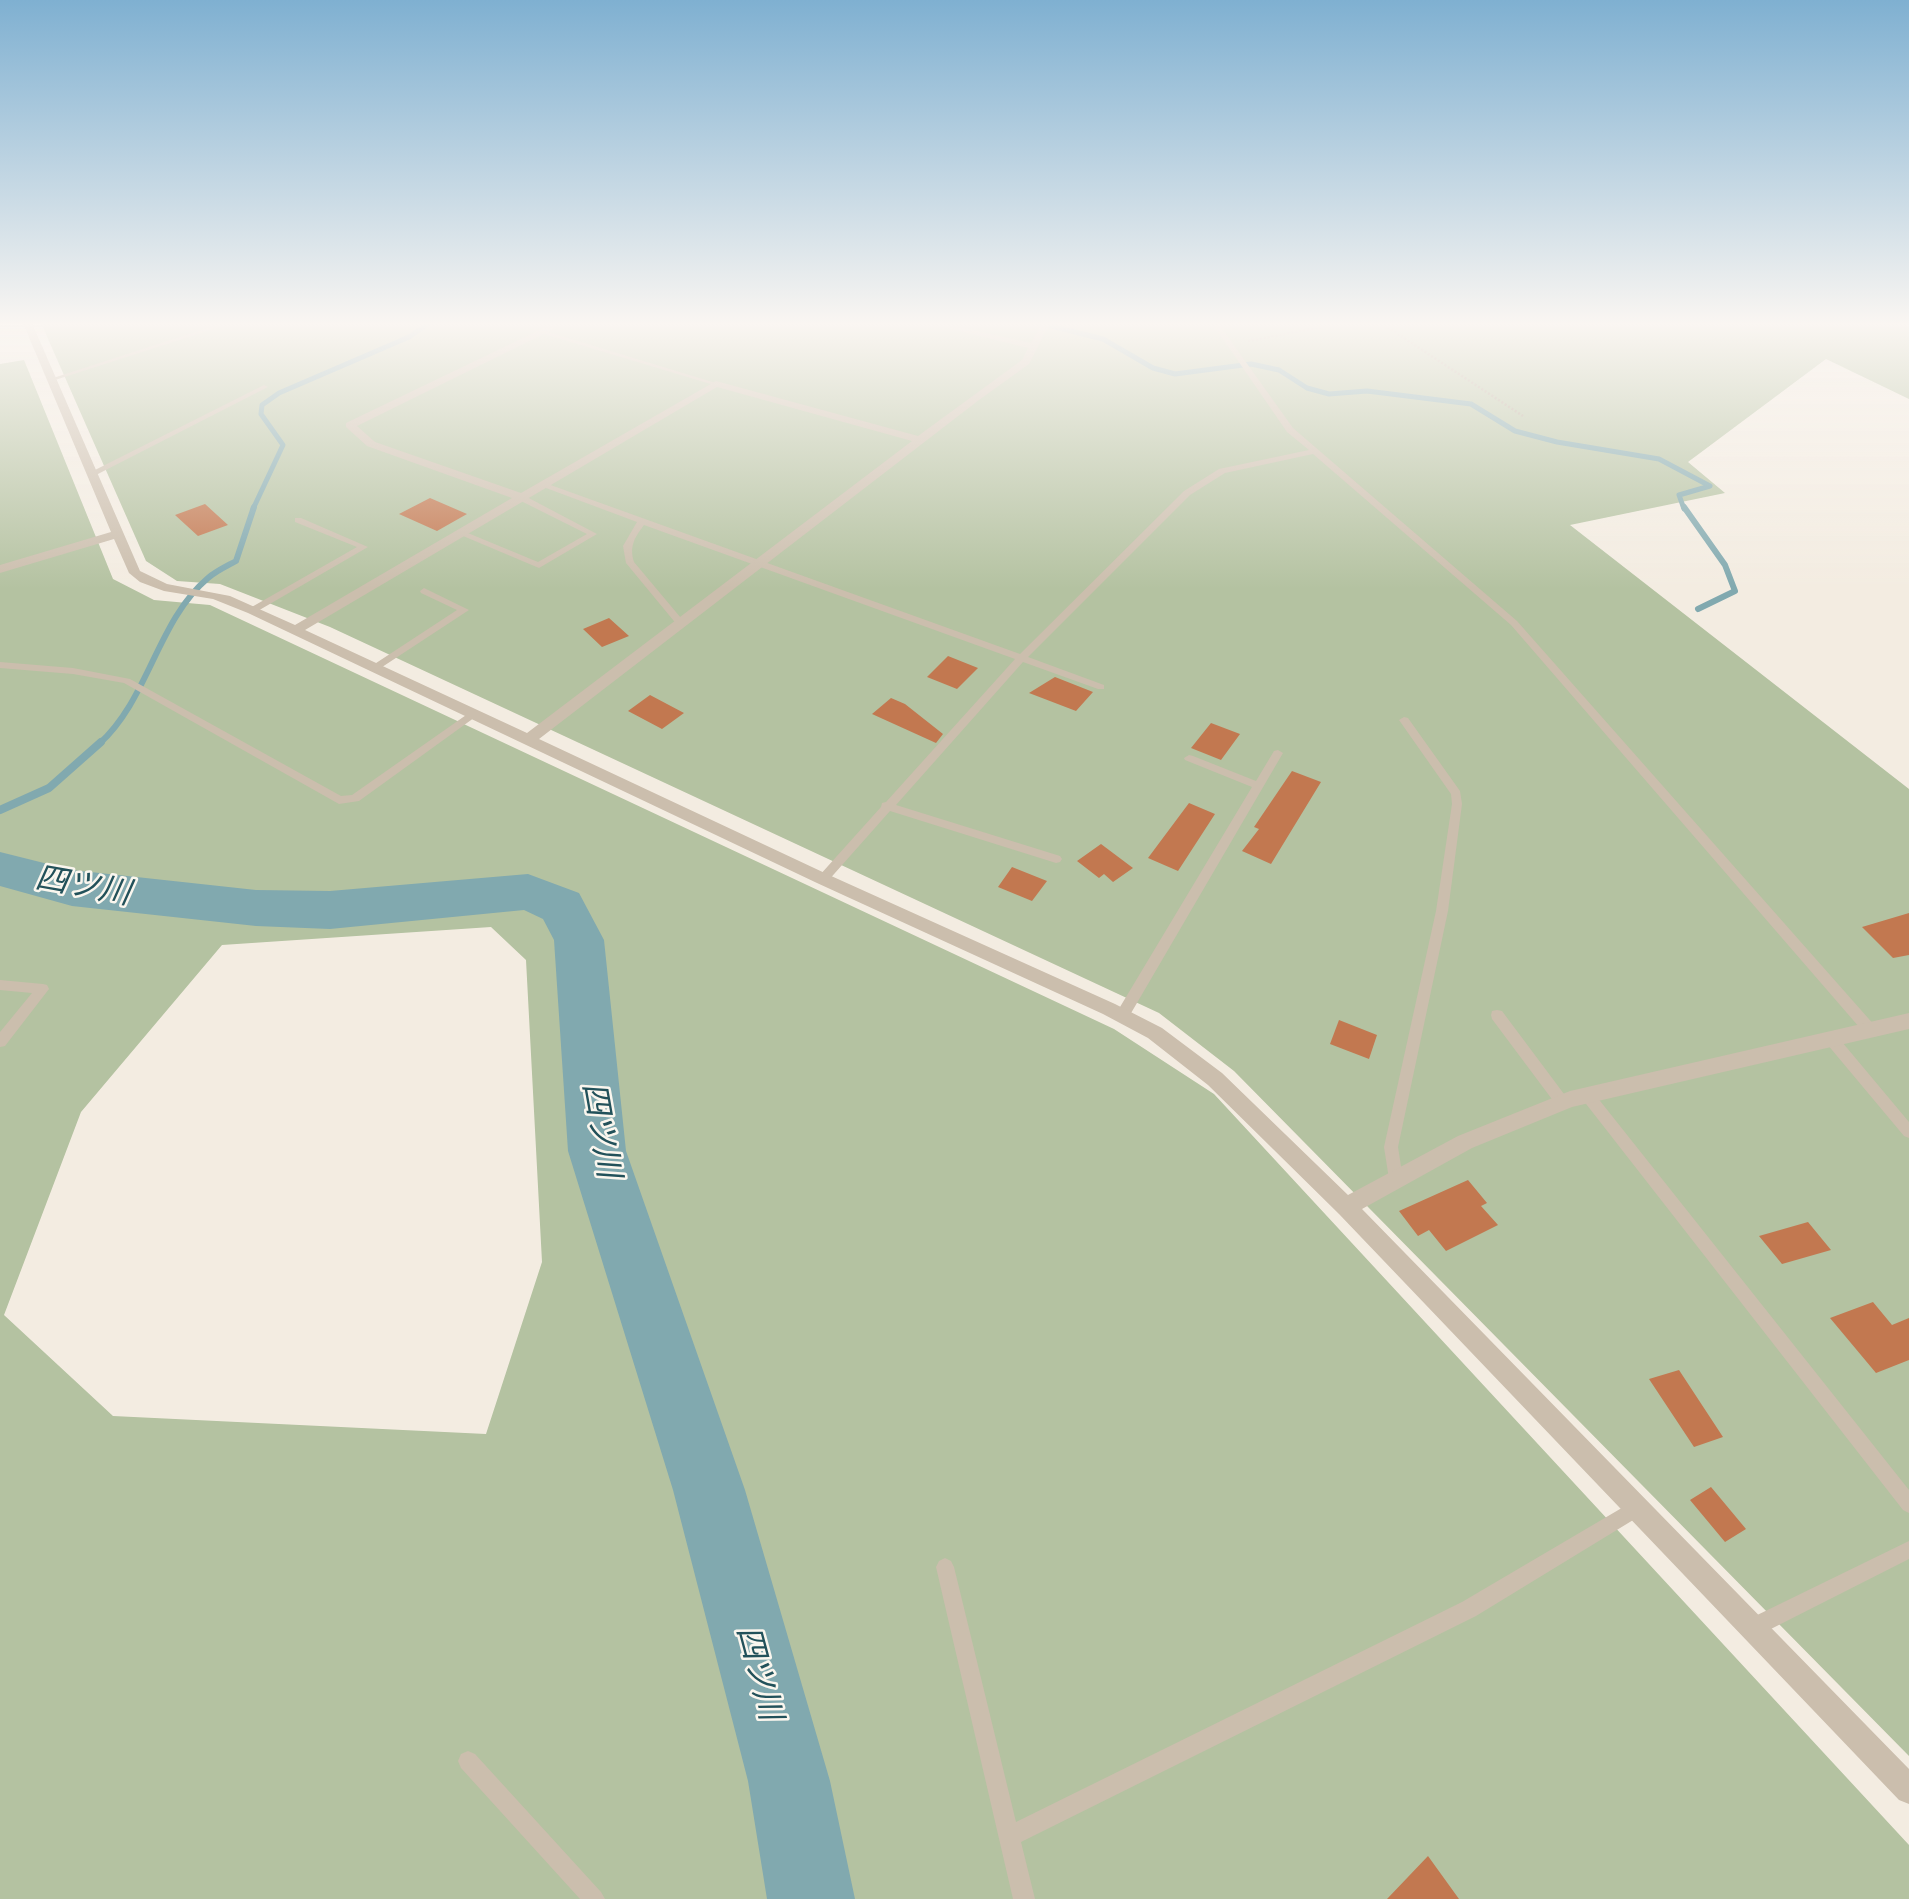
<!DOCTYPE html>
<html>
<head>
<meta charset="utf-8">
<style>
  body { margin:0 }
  canvas { display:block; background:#f3ece1 }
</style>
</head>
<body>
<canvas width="1909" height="1899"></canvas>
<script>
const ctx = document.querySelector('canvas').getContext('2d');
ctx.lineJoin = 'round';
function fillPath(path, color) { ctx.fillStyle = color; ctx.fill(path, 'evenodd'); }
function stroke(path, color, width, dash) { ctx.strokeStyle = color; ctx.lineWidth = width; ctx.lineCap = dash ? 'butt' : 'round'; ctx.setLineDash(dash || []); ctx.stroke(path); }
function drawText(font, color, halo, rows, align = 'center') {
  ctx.font = font + ' Mulish,"Noto Sans JP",sans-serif'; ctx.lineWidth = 5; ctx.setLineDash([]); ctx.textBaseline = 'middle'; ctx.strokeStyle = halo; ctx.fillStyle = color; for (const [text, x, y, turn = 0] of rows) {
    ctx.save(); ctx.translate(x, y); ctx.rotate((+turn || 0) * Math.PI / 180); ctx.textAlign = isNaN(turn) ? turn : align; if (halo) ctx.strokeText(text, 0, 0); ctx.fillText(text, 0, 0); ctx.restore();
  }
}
fillPath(new Path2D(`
  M41 323H1909V399L1826 359 1688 462 1725 493 1570 525 1909 789V1756L1234 1071 1159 1013 330 627 220 584 177 581 146 561Z
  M24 360 113 579 154 600 210 605 1114 1029 1214 1094 1909 1845V1899H0V364ZM491 927 526 960 542 1262 486 1434 113 1416 4 1315 81 1112 222 945Z`), '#b4c2a1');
stroke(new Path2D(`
  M1039 323 1103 339 1153 368 1175 374 1251 364 1279 370 1307 388 1329 394 1367 391 1471 404 1515 431 1557 442 1659 459 1710 486 1679 495 1684 509
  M253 509 283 445 261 414 262 405 279 393 409 337 429 323`), '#81a9af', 5);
stroke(new Path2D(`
  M1684 507 1725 565 1735 591 1698 609
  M99 744C149 699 157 621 208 578 216 571 227 566 236 561L254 507`), '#81a9af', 6);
stroke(new Path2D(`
  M0 810 49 788 101 742`), '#81a9af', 8);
fillPath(new Path2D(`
  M0 852 72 870 256 890 330 891 528 874 579 893 604 940 626 1151 745 1490 830 1781 855 1899H767L748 1781 673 1490 568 1151 554 940 543 919 524 910 330 929 256 926 72 906 0 886Z`), '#81a9af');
fillPath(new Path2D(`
  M430 498 467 514 437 531 399 514Z
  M205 504 228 525 198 536 175 515Z
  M609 618 629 636 602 647 583 629Z
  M948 656 978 668 957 689 927 677Z
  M1055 677 1093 692 1076 711 1029 693Z
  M650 695 684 713 662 729 628 711Z
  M891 698 905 704 943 734 936 743 872 714Z
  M1211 723 1240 734 1221 760 1191 748Z
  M1292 771 1321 782 1271 864 1242 851 1259 829 1254 827Z
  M1189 803 1215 814 1178 871 1148 858Z
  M1101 844 1133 868 1113 882 1104 874 1099 878 1077 861Z
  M1012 867 1047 881 1032 901 998 887Z
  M1909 913V955L1893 958 1862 927Z
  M1339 1020 1377 1035 1369 1059 1330 1044Z
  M1468 1180 1487 1203 1481 1206 1498 1225 1446 1251 1429 1230 1418 1236 1399 1211Z
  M1808 1222 1831 1250 1782 1264 1759 1236Z
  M1873 1302 1892 1325 1909 1318V1360L1876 1373 1830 1318Z
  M1679 1370 1723 1437 1694 1447 1649 1379Z
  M1711 1487 1746 1529 1725 1542 1690 1500Z
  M1428 1856 1459 1899H1387Z`), '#c27850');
stroke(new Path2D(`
  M1381 323 1523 416
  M1248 341 1342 323`), '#b7a897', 2.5, [2, 2]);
fillPath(new Path2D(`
  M223 323H232L52 381 47 380Z
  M1212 323H1218L1293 428 1517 621 1876 1027 1878 1031 1876 1035 1871 1036 1866 1035 1511 625 1313 454 1225 473 1190 495 1028 657 1104 685V689H1098L1023 662 896 805 1060 856 1062 859 1060 862 1056 863 890 811 827 882H819L817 879 819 876 881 807 882 803 886 802 1015 659 644 525C635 537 629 546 634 562L686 624 681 627 678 626 626 563 623 546 637 522 538 485 545 483 1020 654 1184 491 1219 469 1309 450 1287 432Z
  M541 331H545L719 384 714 385 541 333Z
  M264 385 268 387 266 388 94 476 87 474Z
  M517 495H523L597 534 539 568 456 533 463 531 538 562 587 534 517 499Z
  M295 518H301L368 547 256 612H250V608L357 547 295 522Z
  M424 588 469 610 376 671H370V667L457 610 421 593 420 591Z
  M0 662 73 668 130 679 341 796 352 795 469 713 473 712 478 715 359 801 339 804 124 683 73 674 0 668Z
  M1404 717 1408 718 1460 791 1462 804 1448 911 1398 1147 1403 1179 1401 1184 1396 1186 1391 1184 1389 1179 1384 1147 1436 911 1452 804 1451 794 1399 720Z
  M1278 750 1283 753 1127 1020 1122 1021 1117 1020 1116 1016 1117 1012 1252 787 1185 760 1184 758 1189 755 1193 756 1256 781 1274 751Z
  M0 980 43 984 47 985 49 989 5 1046 0 1047V1032L32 993 0 990Z
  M1497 1010 1502 1011 1567 1098 1569 1102 1567 1106 1562 1108 1557 1106 1492 1019 1491 1015 1492 1011Z
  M1832 1035 1837 1036 1909 1122V1138L1904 1136 1827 1044 1825 1040 1827 1036Z
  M1588 1090 1593 1092 1909 1490V1513L1903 1510 1583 1100 1581 1096 1583 1092Z
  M1637 1499 1643 1502 1646 1508 1643 1514 1476 1616 1021 1842 1035 1899H1013L936 1567 939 1561 945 1558 951 1561 954 1567 1016 1822 1462 1602Z
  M1909 1541V1559L1761 1634 1754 1636 1747 1634 1745 1627 1747 1620Z
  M468 1751 475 1754 601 1892 605 1899H580L461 1768 458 1761 461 1754Z`), '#cbbead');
fillPath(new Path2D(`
  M23 323H32L140 571 167 584 230 596 295 625 512 498 367 446 346 427V423L554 323H566L357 426 375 442 521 493 716 381 918 436 1022 360 1028 348 927 323H942L1031 343 1042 323H1050L1029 364 979 400 539 739 829 875 1115 1004 1162 1028 1222 1073 1348 1195 1458 1136 1570 1091 1909 1013V1029L1572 1107 1472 1148 1362 1209 1909 1769V1804L1899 1800 1339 1214 1208 1085 1148 1038 1103 1014 817 883 248 613 213 599 164 591 140 582 129 573 114 539 0 573V565L111 532ZM717 387 912 441 527 733 305 630Z`), '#cbbead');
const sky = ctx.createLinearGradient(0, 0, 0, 589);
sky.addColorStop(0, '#7fb0d1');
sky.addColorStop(0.55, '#faf6f2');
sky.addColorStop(1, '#faf6f200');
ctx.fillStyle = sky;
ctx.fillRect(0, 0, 1909, 589);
drawText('italic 32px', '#22515a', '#faf6ee', [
  ["四ツ川",83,886,10],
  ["四ツ川",601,1130,80],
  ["四ツ川",759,1673,75]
]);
</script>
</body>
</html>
